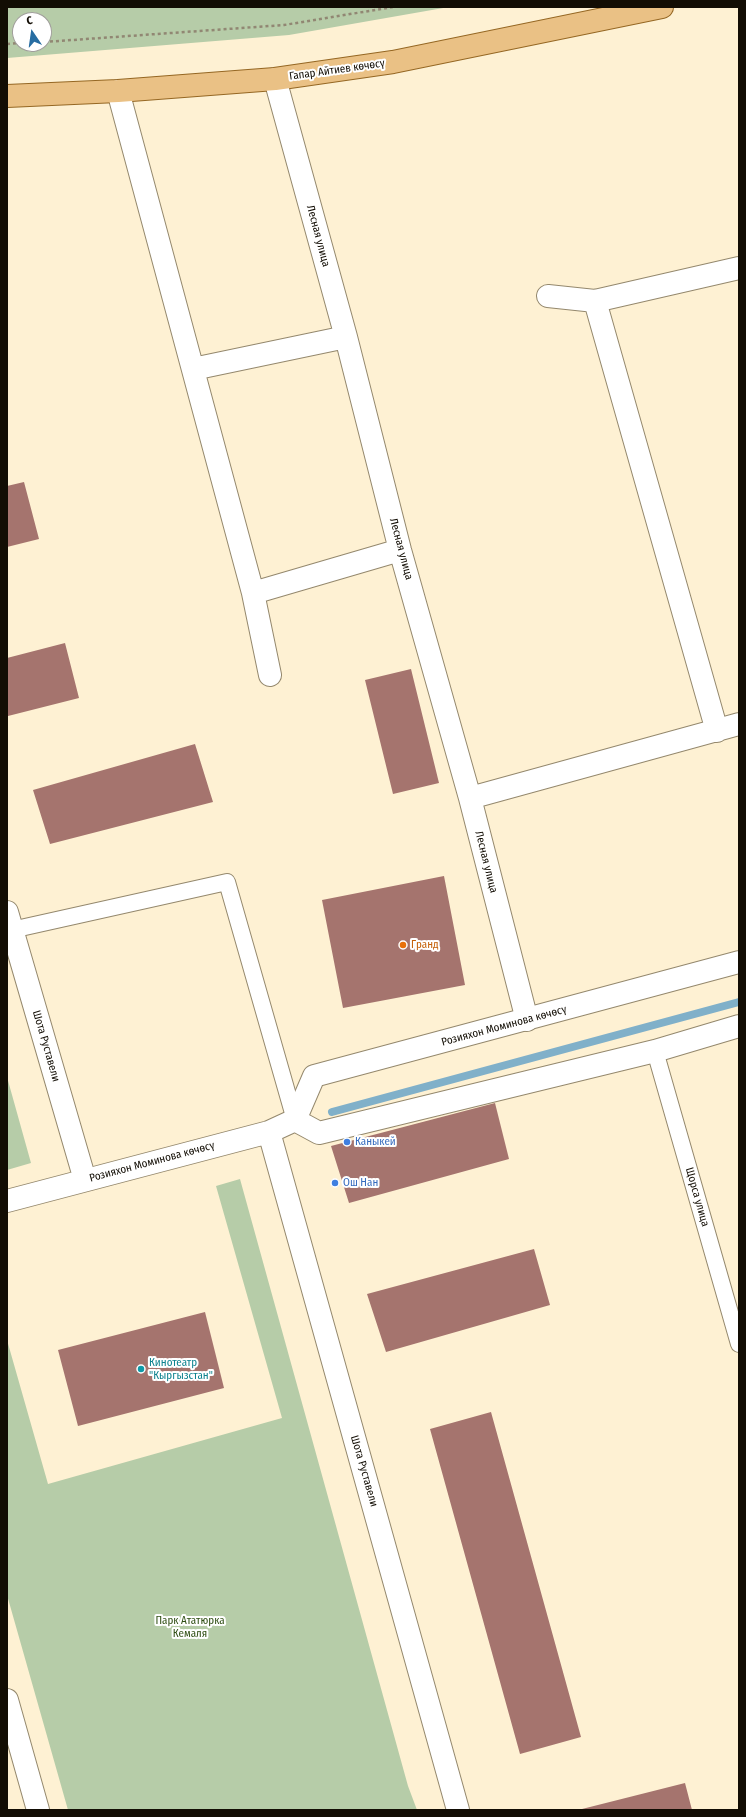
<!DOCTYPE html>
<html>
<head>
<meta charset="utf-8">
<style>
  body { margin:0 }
  #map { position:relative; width:746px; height:1817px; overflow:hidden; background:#fef1d3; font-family:"Fira Sans Condensed",sans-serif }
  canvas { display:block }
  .frame { position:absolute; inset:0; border:8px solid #120d04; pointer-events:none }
  .north { position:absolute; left:12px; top:12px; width:40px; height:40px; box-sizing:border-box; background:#fff; border:1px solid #a09e9b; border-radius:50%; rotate:347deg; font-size:11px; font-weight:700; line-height:16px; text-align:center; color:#120d04 }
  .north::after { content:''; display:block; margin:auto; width:14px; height:18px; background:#276da2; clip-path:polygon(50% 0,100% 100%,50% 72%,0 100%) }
</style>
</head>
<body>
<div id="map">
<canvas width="746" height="1817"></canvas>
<div class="frame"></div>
<div class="north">С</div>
</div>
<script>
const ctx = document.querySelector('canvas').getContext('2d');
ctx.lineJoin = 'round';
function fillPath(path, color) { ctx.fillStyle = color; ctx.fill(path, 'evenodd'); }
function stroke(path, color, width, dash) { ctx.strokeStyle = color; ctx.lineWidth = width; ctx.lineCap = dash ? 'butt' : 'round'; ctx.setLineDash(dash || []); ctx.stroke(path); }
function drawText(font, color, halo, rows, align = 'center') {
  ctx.font = font + ' "Fira Sans Condensed",sans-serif'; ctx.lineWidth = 4; ctx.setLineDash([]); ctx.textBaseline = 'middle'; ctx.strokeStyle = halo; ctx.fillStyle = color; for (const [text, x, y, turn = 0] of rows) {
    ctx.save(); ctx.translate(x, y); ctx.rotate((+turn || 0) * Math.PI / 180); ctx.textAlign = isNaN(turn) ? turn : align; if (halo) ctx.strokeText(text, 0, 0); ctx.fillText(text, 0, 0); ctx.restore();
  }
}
fillPath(new Path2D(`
  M7 7H449L289 35 7 58ZM20 20H44V44H20Z
  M7 1077 31 1163 7 1170Z
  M240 1179 408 1786 417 1810H68L7 1595V1340L48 1484 282 1418 216 1186Z`), '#b6cca8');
stroke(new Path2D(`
  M332 1112 739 1002`), '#80b0c9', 8);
fillPath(new Path2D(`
  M24 482 39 539 7 547V486Z
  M65 643 79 698 8 716 7 658Z
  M411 669 439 783 393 794 365 680Z
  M195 744 213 802 50 844 33 790Z
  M444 876 465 985 343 1008 322 900Z
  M495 1103 509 1159 349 1203 331 1146Z
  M534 1249 550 1305 386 1352 367 1294Z
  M205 1312 224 1388 78 1426 58 1350Z
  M491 1412 581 1737 520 1754 430 1429Z
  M685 1783 692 1810H582V1809Z`), '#a5746e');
const service = new Path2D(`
  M7 931 227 882 295 1120
  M655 1051 739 1344`);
const minor = new Path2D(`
  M275 79 346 337 400 550 470 798 527 1020
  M118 91 253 593 270 675
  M548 296 595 301 739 268
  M595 301 717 731
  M193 369 346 337
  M253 593 400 550
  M470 798 739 724`);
const tertiary = new Path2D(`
  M7 912 85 1180
  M295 1120 319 1133 655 1051 739 1026
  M269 1132 458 1810
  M7 1201 269 1132 295 1120 314 1076 739 962
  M7 1700 38 1810`);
const primary = new Path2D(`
  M7 96 118 91 275 79 393 62 662 7`);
stroke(service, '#94886d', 18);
stroke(minor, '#94886d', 24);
stroke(tertiary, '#94886d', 24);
stroke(primary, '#956723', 24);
stroke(new Path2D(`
  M44 42 284 25 393 7
  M7 44 20 43`), '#918773', 2.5, [3, 3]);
stroke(service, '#fff', 16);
stroke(minor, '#fff', 22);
stroke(tertiary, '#fff', 22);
stroke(primary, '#eac185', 22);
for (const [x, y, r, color] of [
  [403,945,4,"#e8710a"],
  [347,1142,4,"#3f7fe0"],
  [335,1183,4,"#3f7fe0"],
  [141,1369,4,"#0f9aa8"]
]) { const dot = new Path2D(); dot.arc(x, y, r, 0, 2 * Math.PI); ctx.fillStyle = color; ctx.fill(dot); stroke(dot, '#fff', 1.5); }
drawText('11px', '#120d04', '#fff', [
  ["Гапар Айтиев көчөсү",337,70,-8],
  ["Лесная улица",318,236,75],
  ["Лесная улица",401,549,75],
  ["Лесная улица",486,862,76],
  ["Розияхон Моминова көчөсү",504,1026,-15],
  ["Шота Руставели",46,1046,74],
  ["Розияхон Моминова көчөсү",152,1162,-15],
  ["Щорса улица",697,1197,74],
  ["Шота Руставели",364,1471,74]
]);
drawText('11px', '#c56008', '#fff', [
  ["Гранд",411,945]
], 'left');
drawText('11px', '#366cbe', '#fff', [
  ["Каныкей",355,1142],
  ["Ош Нан",343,1183]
], 'left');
drawText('11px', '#0d838f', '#fff', [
  ["Кинотеатр",149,1363],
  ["\"Кыргызстан\"",149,1376]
], 'left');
drawText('11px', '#2f4e13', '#fff', [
  ["Парк Ататюрка",190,1621],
  ["Кемаля",190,1634]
]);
</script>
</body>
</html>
